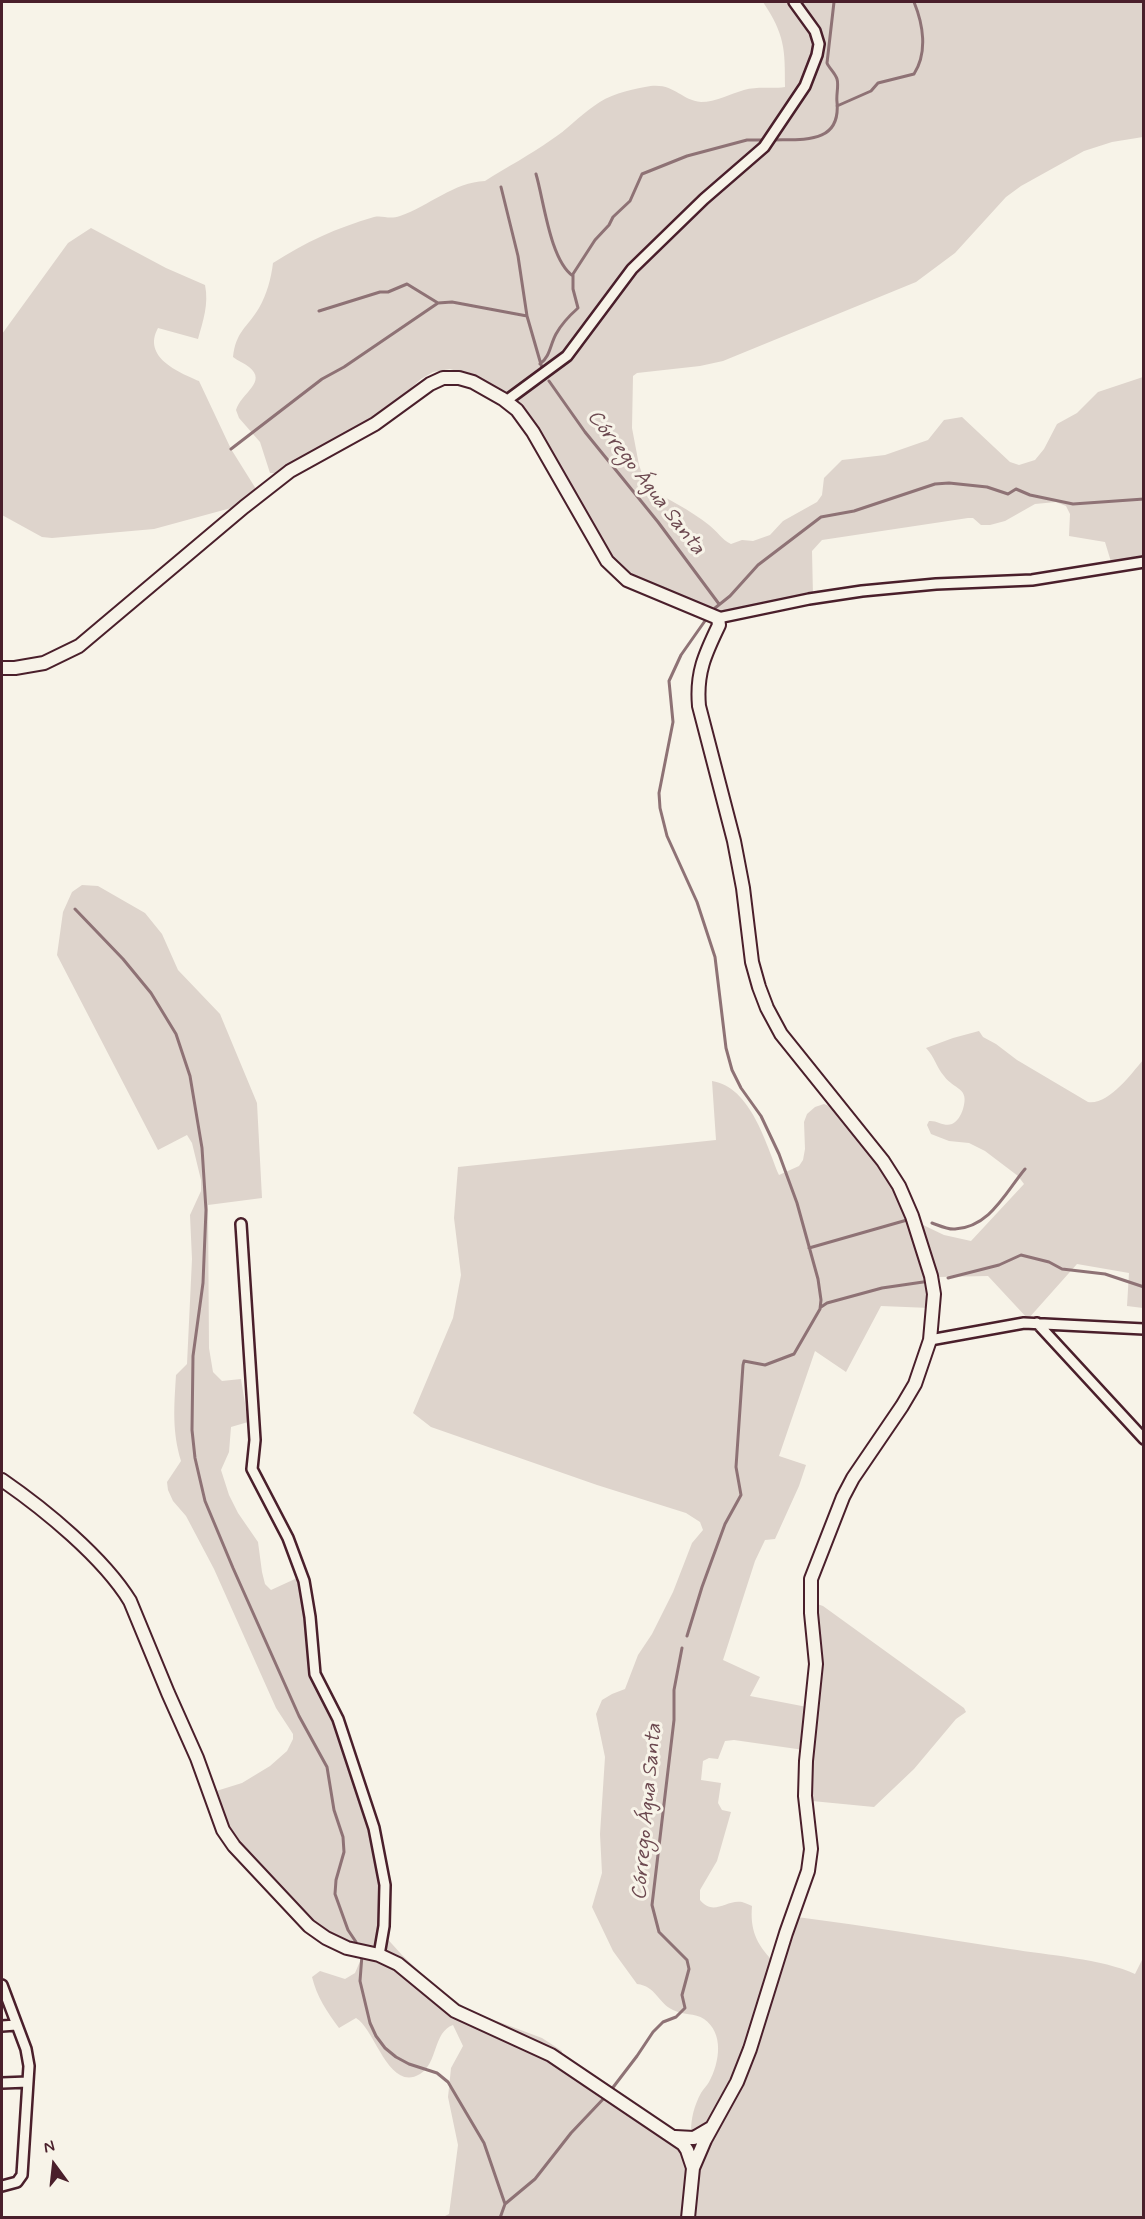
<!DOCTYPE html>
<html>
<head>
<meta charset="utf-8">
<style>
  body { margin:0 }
  #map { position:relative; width:1145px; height:2219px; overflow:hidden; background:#f7f3e8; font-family:Mynerve,sans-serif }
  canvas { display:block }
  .frame { position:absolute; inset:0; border:3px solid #4a1f2b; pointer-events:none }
  .north { position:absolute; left:24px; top:2135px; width:60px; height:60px; -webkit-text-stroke:4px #f7f3e8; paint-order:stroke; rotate:345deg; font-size:16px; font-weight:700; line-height:24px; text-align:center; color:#4a1f2b }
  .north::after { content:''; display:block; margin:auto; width:21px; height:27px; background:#4a1f2b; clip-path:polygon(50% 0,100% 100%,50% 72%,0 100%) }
</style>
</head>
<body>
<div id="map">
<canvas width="1145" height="2219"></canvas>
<div class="frame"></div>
<div class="north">N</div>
</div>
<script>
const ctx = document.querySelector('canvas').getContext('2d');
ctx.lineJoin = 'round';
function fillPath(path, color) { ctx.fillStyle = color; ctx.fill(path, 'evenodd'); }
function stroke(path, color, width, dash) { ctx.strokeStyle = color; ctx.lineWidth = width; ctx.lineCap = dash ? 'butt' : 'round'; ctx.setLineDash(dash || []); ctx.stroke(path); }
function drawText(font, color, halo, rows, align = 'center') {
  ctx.font = font + ' Mynerve,sans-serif'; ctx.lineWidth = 6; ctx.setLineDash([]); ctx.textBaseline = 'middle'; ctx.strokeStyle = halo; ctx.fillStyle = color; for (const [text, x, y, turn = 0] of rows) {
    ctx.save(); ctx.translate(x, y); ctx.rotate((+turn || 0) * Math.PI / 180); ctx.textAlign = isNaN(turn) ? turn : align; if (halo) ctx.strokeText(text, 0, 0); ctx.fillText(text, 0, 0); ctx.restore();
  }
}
fillPath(new Path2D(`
  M763 2H1143V137L1112 142 1084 151 1021 186 1006 197 955 253 916 282 723 361 700 366 637 373 633 376 632 428 639 465 647 488C668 499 690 510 709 525 717 531 722 540 731 544L742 540 753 541 770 535 783 521 817 502 822 495 824 478 842 460 885 455 928 440 944 420 962 417 1010 462 1019 465 1035 460 1044 449 1057 424 1077 413 1098 392 1143 377V561L1112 565 1105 542 1069 536 1070 514 1066 506 1056 502 1035 504 1005 521 990 525H981L973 518H968L822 540 812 551 813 596 727 615 725 610 714 611 624 573 612 562 573 488 521 409 505 391 467 374 450 369 433 372 421 379 383 413 278 473H270L260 442 239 418 236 410C241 393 268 382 249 367 244 363 238 361 233 357 236 331 247 328 259 308 267 294 271 279 273 263 306 242 336 228 374 217 383 215 389 220 400 216 429 206 454 182 485 181 507 167 530 155 551 140 567 130 579 116 594 106 608 95 628 90 645 87 674 81 679 100 701 102 716 102 730 94 744 90 757 86 772 89 785 87 785 49 785 35 763 2Z
  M91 228 166 268 205 285C209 304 203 321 198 339L158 328C142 357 178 372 199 381L231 449 256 489 231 508 154 529 52 538 42 537 2 515V334L68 243Z
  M82 885 98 886 145 913 162 934 178 970 220 1014 257 1103 262 1198 208 1205 209 1348 213 1372 222 1381 241 1379 248 1422 231 1427 229 1452 221 1470 229 1495 238 1513 258 1542 262 1572 265 1584 271 1590 308 1573 315 1675 338 1727 372 1822 384 1890 382 1933 402 1955 437 1988 470 2011 542 2038 562 2051 559 2064 668 2139 688 2156 683 2217H443L449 2214 458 2145 448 2097 450 2078 451 2068 463 2046 453 2025C433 2032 438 2063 420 2074 389 2093 375 2029 356 2018L339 2028C327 2012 317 1997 312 1977L320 1971 345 1979 355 1973 364 1952 332 1942 269 1875 249 1860 233 1843 213 1792 242 1783 270 1766 287 1751 293 1739V1734L276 1708 214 1569 186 1516 173 1501 168 1490 167 1482 181 1461C172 1431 174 1407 176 1375L187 1364 192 1259 190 1215 201 1191V1180L192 1143 187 1135 158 1150 57 955 63 912 72 892Z
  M979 1031 983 1037 996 1044 1017 1060 1088 1102C1109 1105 1131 1074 1143 1060V1308L1127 1306 1129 1273 1077 1264 1028 1319 988 1276 938 1277 921 1224 944 1235 971 1241 1024 1184 1018 1176 985 1151 969 1143 949 1141 931 1134 927 1125 929 1121C937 1120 944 1127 952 1124 958 1121 961 1115 963 1109 970 1087 954 1090 944 1076 936 1067 935 1057 926 1048L953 1038Z
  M712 1081C751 1087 766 1144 779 1175L799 1166 803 1160 805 1149 804 1122 807 1114 815 1107 824 1104 837 1109 870 1149 900 1195 929 1289 930 1308 881 1306 846 1372 815 1351 779 1456 806 1465 799 1486 775 1539 765 1540 755 1561 723 1660 760 1677 750 1696 807 1707 804 1750 734 1740 725 1741 718 1759 709 1758 703 1761 701 1780 721 1783 718 1803 722 1810 731 1812 717 1861 700 1890V1900C714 1917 726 1899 742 1902 746 1903 749 1905 752 1906 750 1929 756 1944 773 1961L748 2036 731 2078 706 2124 691 2133C691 2118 694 2106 701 2093 703 2089 707 2086 709 2082 720 2062 724 2033 704 2019 695 2013 682 2015 673 2010 658 2003 656 1986 637 1984L613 1951 592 1907 602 1873 600 1834 605 1757 596 1714 602 1700 612 1694 625 1689 638 1655 652 1634 673 1592 692 1543 703 1530 700 1522 686 1513 597 1485 431 1427 413 1413 453 1318 461 1275 454 1218 458 1167 716 1140Z
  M817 1604 823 1606 964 1708 966 1712 956 1719 914 1769 874 1807 812 1801 810 1774 822 1663Z
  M797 1917C868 1926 939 1938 1010 1949 1047 1955 1103 1959 1135 1974L1143 1958V2217L692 2218 700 2166 706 2149 730 2109 760 2040Z`), '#ded4cc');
stroke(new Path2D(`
  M837 106 871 91 878 83 914 74C928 52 923 24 914 2
  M771 140C802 139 841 145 837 102 836 95 839 85 837 79 835 73 829 68 827 63L834 2
  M536 174C544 201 550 260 573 276
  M501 187 518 256 527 316 542 368
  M319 311 380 292H388L407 284 438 303 452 302 527 316
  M540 364C550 357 550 345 556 334 562 323 569 316 578 308L573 289V274L595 240 609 225 613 217 630 201 642 174 687 156 747 140H765
  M549 381 585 432 658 522 719 604
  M231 449 322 379 344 367 438 303
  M715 608 730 596 758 565 821 517 854 511 935 484 949 483 987 487 1008 494 1016 489 1030 495 1073 504 1144 499
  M75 909 123 959 151 993 176 1034 190 1076 202 1148 206 1210 203 1283 193 1356 192 1430 195 1458 205 1501 233 1568 299 1716 327 1767 334 1810 343 1837 344 1852 336 1880 335 1894 348 1930 356 1942
  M932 1223C938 1225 948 1230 955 1229 990 1227 1005 1193 1025 1169
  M809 1248 907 1220
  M948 1278 999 1265 1021 1255 1049 1262 1062 1269 1105 1274 1144 1287
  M821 1307 827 1303 882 1288 930 1281
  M687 1636 702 1587 725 1524 741 1495 736 1467 743 1365 744 1361 765 1365 794 1354 820 1309 821 1300 818 1279 797 1203 779 1154 761 1116 741 1088 732 1070 726 1048 715 957 697 902 667 836 660 808 659 793 673 722 669 681 681 655 707 618
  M362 1955 360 1981 370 2023 376 2036 385 2048 396 2057 409 2064 437 2073 448 2082 484 2143 505 2204
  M611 2090 637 2056 653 2032 663 2022 676 2017 685 2008 682 1995 689 1969 687 1960 659 1932 652 1905 674 1720V1690L682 1648
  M500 2218 505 2204 535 2179 571 2133 607 2095`), '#8e7275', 3);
const minor = new Path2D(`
  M506 401 567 356 632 269 704 199 764 147 805 86 817 55 819 44 815 31 794 2
  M718 618 809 599 862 591 936 584 1032 580 1144 562
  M241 1224 255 1440 252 1469 288 1538 304 1581 310 1617 315 1674 338 1719 374 1828 385 1885 384 1926 379 1955
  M1037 1323 1144 1439
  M930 1340 1024 1323 1144 1329
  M2 1985 26 2049 29 2066 22 2175 17 2182 2 2186
  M2 2026 16 2025
  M2 2083 28 2082`);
const tertiary = new Path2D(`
  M2 668H15L44 663 79 646 244 507 290 471 375 424 430 384 443 378H459L473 382 503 399 517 410 533 432 607 561 627 580 718 618 719 625C705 654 696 673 699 706L734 841 743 888 752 962 759 987 767 1008 781 1034 883 1161 899 1186 912 1216 931 1276 934 1294 930 1340 915 1384 902 1406 853 1478 843 1497 811 1579V1613L816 1664 806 1761 805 1796 811 1849 808 1871 786 1933 750 2049 737 2082 705 2140 693 2168 688 2218
  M2 1480C44 1509 103 1557 130 1601L168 1693 197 1758 223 1830 234 1846 309 1926 326 1938 347 1948 379 1955 398 1964 455 2011 551 2055 683 2144 687 2150 693 2168
  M675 2137 694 2138 711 2128`);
stroke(minor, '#4a1f2b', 14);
stroke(tertiary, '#4a1f2b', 16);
stroke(minor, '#f7f3e8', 9);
stroke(tertiary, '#f7f3e8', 12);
drawText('italic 21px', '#6c4950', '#f7f3e8', [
  ["Córrego Água Santa",645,483,52],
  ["Córrego Água Santa",648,1812,-85]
]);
</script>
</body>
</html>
